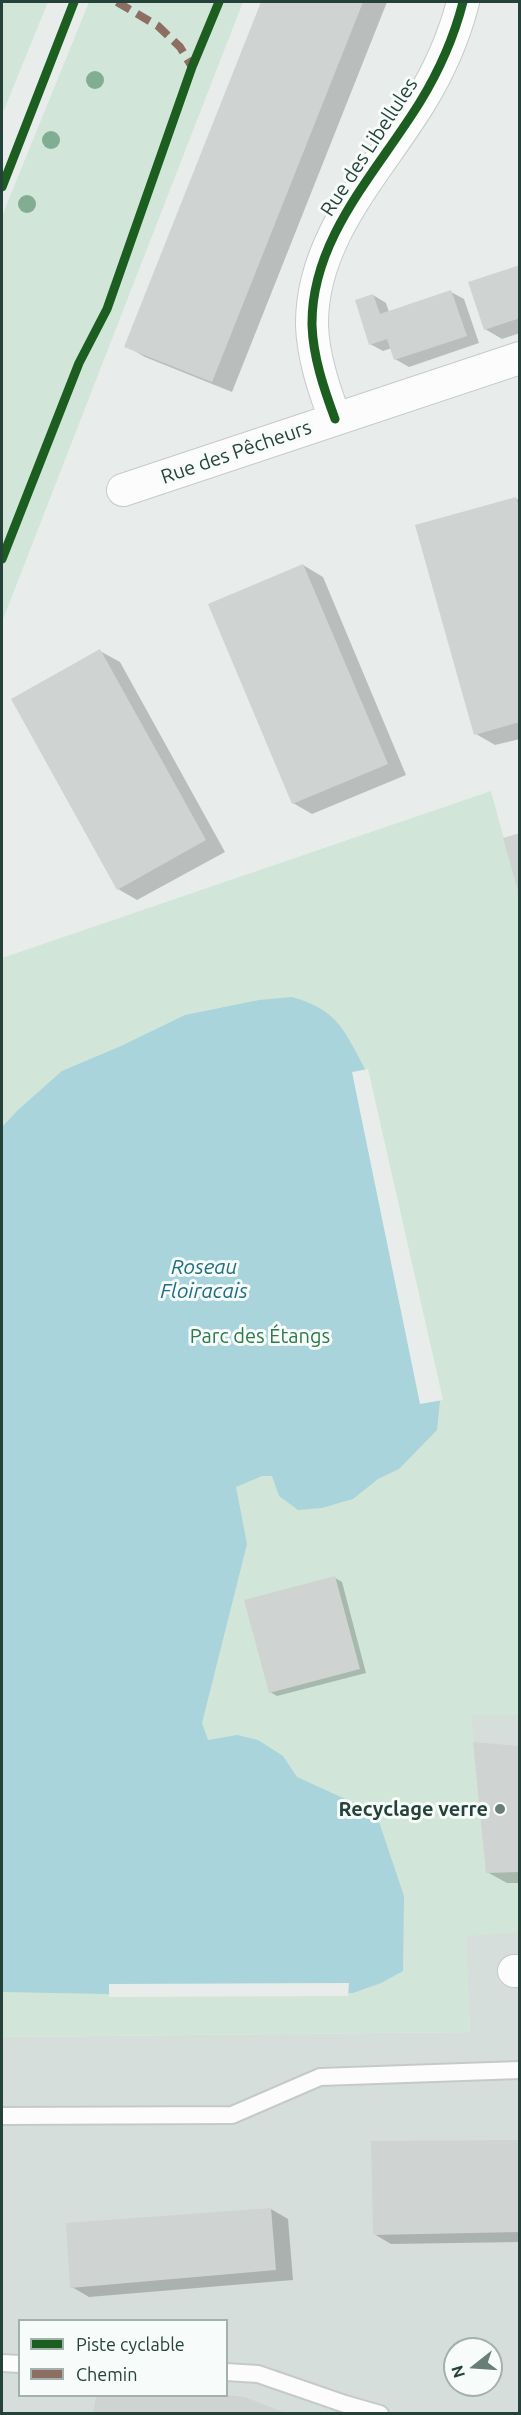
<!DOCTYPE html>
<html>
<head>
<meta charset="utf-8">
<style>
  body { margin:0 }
  #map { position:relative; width:521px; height:2415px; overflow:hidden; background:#e8edeb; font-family:Ubuntu,sans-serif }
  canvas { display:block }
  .frame { position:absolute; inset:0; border:3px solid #24423a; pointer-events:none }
  .legend { position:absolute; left:18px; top:2319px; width:210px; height:78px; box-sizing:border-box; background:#f7fbf9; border:2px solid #a3b1ad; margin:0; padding:8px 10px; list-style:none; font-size:18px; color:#24423a }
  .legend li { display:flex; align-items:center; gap:12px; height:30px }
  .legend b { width:30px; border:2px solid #a3b1ad }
  .north { position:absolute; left:443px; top:2337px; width:60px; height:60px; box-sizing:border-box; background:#f7fbf9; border:2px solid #a3b1ad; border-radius:50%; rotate:253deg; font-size:16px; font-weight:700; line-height:24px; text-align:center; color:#24423a }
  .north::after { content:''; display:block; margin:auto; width:21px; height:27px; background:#697e78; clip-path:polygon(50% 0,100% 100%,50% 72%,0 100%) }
</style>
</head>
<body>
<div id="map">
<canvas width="521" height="2415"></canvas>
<div class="frame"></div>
<ul class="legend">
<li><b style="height:8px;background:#1b5e20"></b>Piste cyclable</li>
<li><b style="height:8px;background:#8d6e63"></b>Chemin</li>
</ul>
<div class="north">N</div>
</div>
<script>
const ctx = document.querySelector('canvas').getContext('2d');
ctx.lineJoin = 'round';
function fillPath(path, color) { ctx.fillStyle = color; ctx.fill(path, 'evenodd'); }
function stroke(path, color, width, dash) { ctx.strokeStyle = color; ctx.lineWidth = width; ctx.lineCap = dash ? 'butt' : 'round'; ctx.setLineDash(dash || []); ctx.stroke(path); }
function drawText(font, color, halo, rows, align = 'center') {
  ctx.font = font + ' Ubuntu,sans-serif'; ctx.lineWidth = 6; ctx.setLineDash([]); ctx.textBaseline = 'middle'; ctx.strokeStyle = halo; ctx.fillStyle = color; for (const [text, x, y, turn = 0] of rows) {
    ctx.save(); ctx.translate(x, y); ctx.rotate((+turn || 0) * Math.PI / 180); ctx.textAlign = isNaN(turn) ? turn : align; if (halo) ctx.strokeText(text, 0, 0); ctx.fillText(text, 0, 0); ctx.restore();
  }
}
fillPath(new Path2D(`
  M519 1689V2413H2V2037L470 2032 453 1695ZM20 2320H226V2396H20ZM455 2349H491V2385H455Z`), '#d6dedb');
fillPath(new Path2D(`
  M2 2H48L4 110 2 109Z
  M89 2H243L2 622V216Z
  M491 791 520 898V1715H471L486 1872H519L520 1932 466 1936 470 2032 2 2037V958Z`), '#d1e6d8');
fillPath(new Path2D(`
  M292 997C338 1010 344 1030 365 1069L440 1400 437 1430 399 1469 378 1479 353 1499 322 1508 298 1510 279 1496 272 1476H262L236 1487 247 1544 202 1723 208 1740 237 1735 258 1740 283 1756 297 1777 376 1813 404 1896 403 1971 381 1983 353 1993 108 1994 2 1992V1127L18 1110 62 1071 121 1046 185 1015 259 1000Z`), '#a9d4db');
fillPath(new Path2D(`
  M368 1069 443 1400 420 1404 352 1072Z
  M349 1983 348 1996 109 1997V1984Z`), '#e8edeb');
fillPath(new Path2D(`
  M262 2H387L232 392 145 357 126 346Z
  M520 266V333L502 339 485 329Z
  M451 292 464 299 479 343 409 367 395 359 392 348 383 351 370 344 373 295 386 303 389 312Z
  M515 498 520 501V739L495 745 476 734Z
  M303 565 323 577 406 775 312 814 293 803Z
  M100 651 120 662 225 852 137 900 118 889Z
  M335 1578 342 1582 366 1673 277 1696 270 1692Z
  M520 1747V1883H507L487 1872Z
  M520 2141V2242L391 2244 374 2234Z
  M271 2209 288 2219 293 2280 89 2297 72 2287Z`), '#0003');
fillPath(new Path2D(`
  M261 2H363L212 382 124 347Z
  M520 265V318L484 330 468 282Z
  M451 290 467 336 394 360 387 339 369 345 355 300 373 294 380 314Z
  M516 497 520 510V722L474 735 415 525Z
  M303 564 388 764 292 804 208 604Z
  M100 649 206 840 117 890 11 699Z
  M520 833V895H519L503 838Z
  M335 1576 360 1669 269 1693 244 1600Z
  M473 1742 520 1746V1872L486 1873Z
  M520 2140V2232L373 2235 371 2141Z
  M271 2208 276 2270 70 2288 66 2223Z
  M226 2395 245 2397 288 2414H93L96 2396Z`), '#cfd4d2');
const lane = new Path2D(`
  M2 2116 232 2115 320 2077 520 2070
  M2 2363 20 2364
  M226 2372 258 2374 345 2404 380 2414`);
const street = new Path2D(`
  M335 419C324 389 313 357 312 325 311 238 377 172 420 102 439 71 454 37 463 2
  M123 490 520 358
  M514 1971H520`);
stroke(lane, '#c5cac8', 20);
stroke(street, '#c5cac8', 34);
stroke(lane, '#fcfcfc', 16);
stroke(street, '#fcfcfc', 32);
stroke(new Path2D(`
  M117 2 158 26 180 47 192 67`), '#8d6e63', 8, [15, 8]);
stroke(new Path2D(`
  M2 187 74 2
  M335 419C324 389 313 357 312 325 311 238 377 172 420 102 439 71 454 37 463 2
  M2 559 79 363 107 309 192 67 219 2`), '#1b5e20', 9);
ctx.fillStyle = '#81ae93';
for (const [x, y] of [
  [95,80],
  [51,140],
  [27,204]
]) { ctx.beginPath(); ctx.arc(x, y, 9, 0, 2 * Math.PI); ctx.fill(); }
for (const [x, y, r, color] of [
  [500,1809,6,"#697e78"]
]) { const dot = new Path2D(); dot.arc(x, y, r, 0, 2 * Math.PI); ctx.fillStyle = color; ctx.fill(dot); stroke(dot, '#f7fbf9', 2); }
drawText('20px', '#24423a', '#f7fbf9', [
  ["Rue des Libellules",369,147,-57],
  ["Rue des Pêcheurs",236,452,-19]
]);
drawText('20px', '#2d7a4b', '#f7fbf9', [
  ["Parc des Étangs",260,1336]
]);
drawText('bold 20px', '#24423a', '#f7fbf9', [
  ["Recyclage verre",488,1809]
], 'right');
drawText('italic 21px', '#1c6f80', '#f7fbf9', [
  ["Roseau",204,1267],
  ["Floiracais",204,1291]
]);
</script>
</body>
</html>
